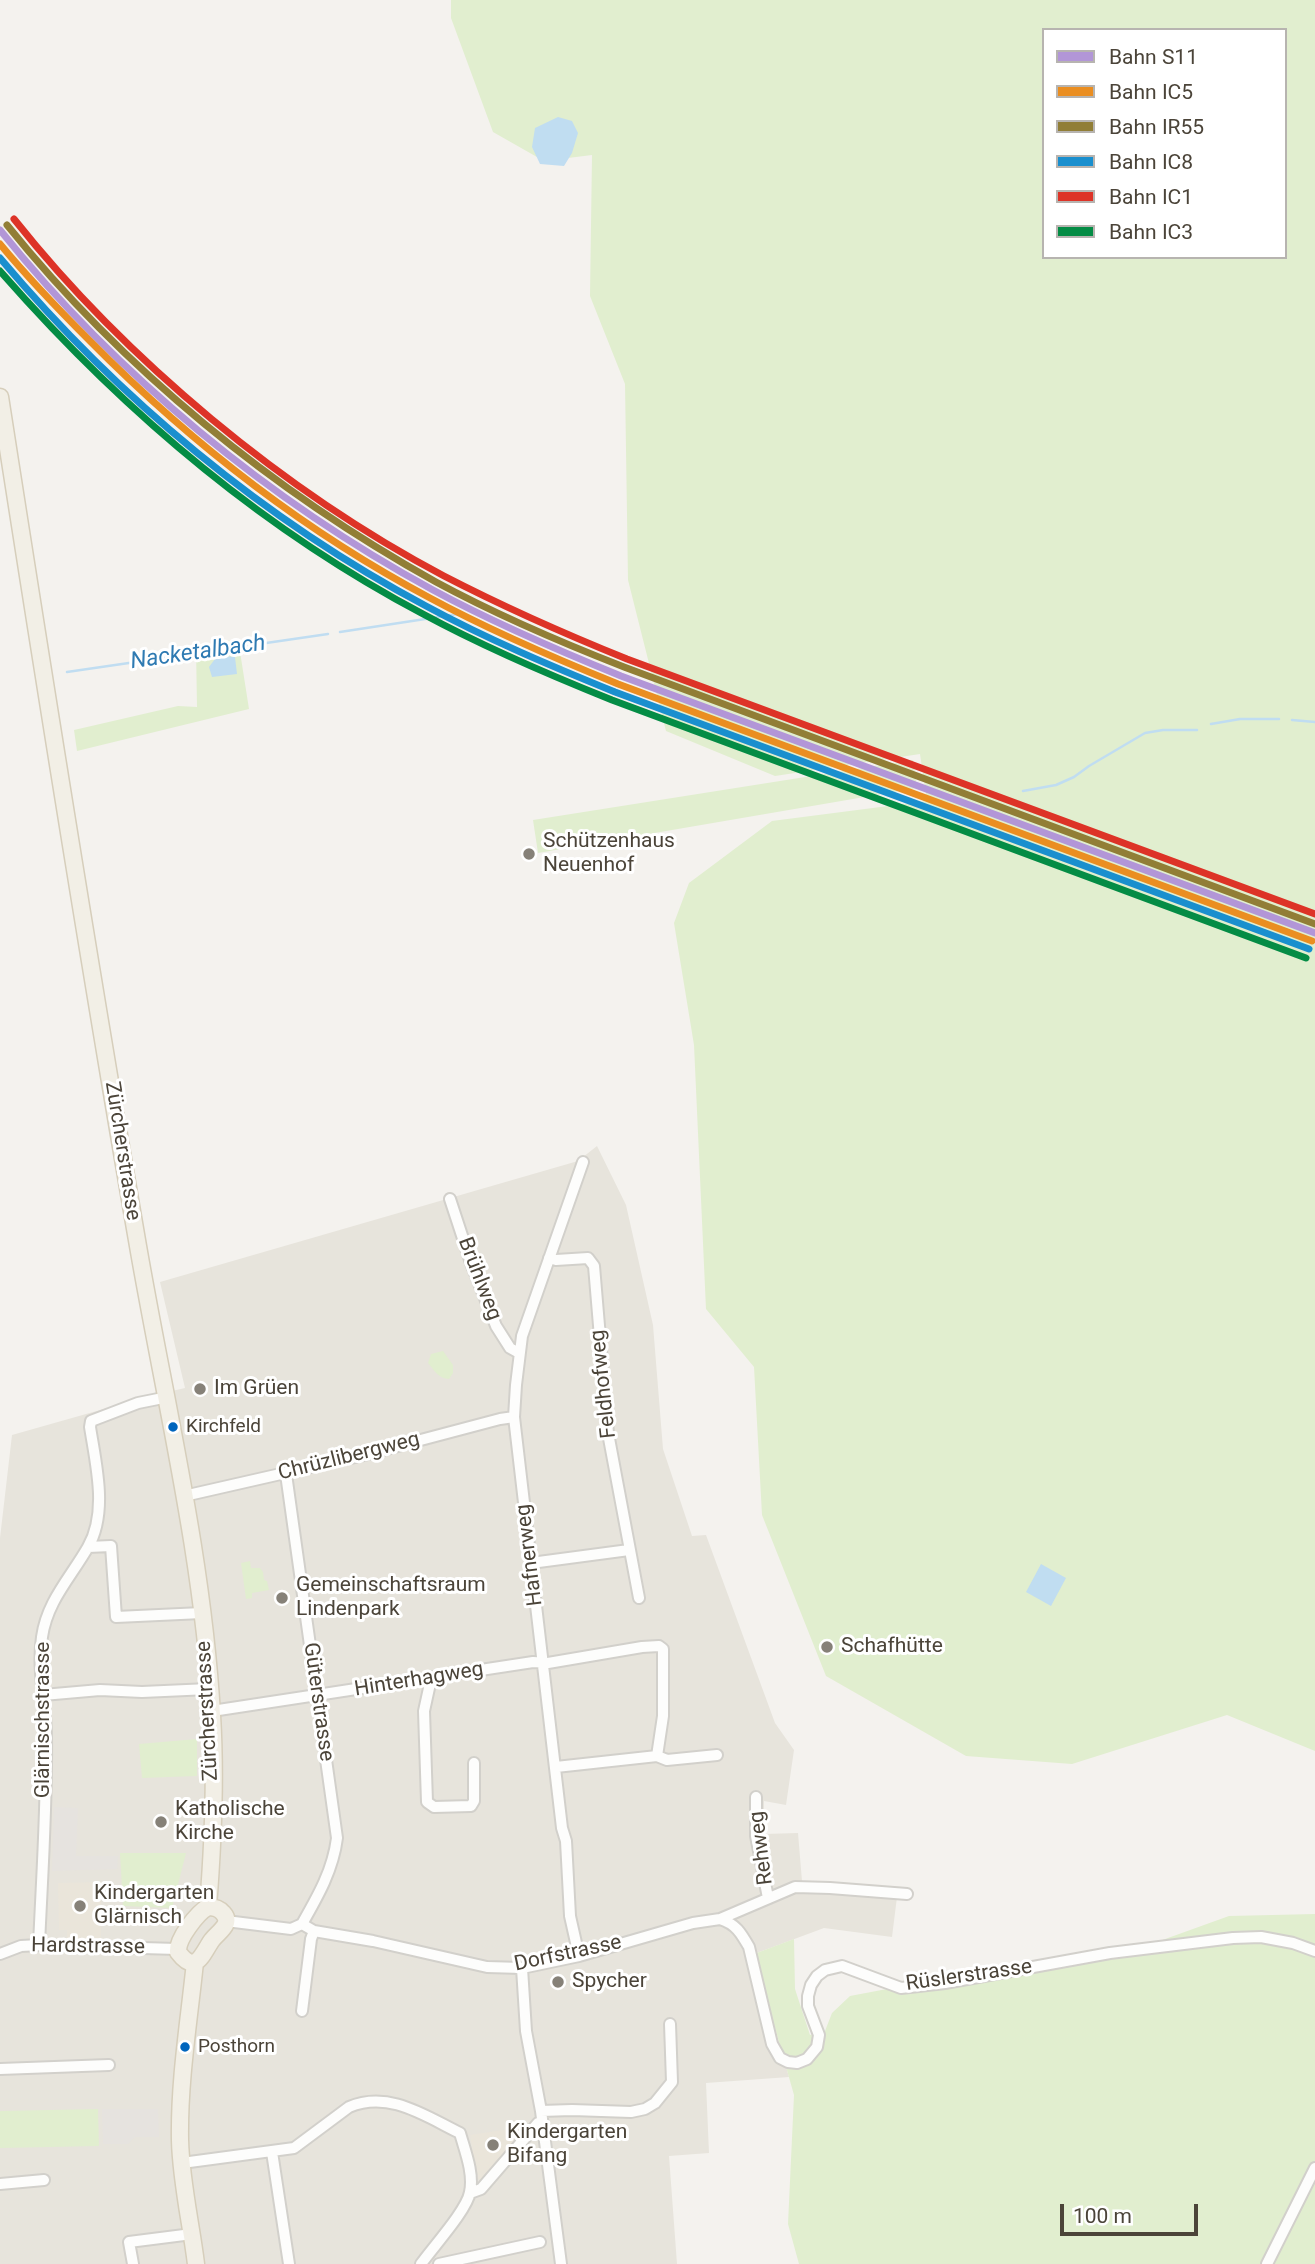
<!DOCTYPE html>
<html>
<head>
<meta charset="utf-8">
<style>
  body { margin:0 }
  #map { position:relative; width:1315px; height:2264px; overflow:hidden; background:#f4f2ee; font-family:Roboto,sans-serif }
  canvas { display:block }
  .legend { position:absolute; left:1042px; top:28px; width:245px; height:231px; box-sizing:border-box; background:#fff; border:2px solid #b7b4b0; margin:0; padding:9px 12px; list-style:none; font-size:21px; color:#4b4439 }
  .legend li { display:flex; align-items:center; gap:14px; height:35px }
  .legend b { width:35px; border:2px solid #b7b4b0 }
  .scale { position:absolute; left:1060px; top:2204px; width:138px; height:32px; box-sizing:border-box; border:4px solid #4b4439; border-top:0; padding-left:9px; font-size:21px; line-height:24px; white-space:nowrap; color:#4b4439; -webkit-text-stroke:5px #fff; paint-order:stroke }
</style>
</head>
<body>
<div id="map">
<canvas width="1315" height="2264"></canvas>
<ul class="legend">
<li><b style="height:9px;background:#b296d7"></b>Bahn S11</li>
<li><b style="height:9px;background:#ea8e21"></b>Bahn IC5</li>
<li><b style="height:9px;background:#917e36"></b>Bahn IR55</li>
<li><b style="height:9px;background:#1a8fce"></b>Bahn IC8</li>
<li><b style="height:9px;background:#dd3327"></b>Bahn IC1</li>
<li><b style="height:9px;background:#048c45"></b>Bahn IC3</li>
</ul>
<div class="scale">100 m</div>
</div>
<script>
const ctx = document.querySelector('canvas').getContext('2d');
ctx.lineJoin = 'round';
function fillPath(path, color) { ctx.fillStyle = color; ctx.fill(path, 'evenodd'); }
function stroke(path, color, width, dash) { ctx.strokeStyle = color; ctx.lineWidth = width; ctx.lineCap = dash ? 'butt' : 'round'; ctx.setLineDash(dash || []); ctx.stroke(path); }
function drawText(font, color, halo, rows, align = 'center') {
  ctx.font = font + ' Roboto,sans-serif'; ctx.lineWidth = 6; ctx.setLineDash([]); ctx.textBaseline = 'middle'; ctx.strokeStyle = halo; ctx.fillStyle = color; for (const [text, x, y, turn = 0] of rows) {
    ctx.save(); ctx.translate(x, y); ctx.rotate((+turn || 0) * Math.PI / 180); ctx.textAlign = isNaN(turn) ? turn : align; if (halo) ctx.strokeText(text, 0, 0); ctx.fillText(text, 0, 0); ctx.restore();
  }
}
fillPath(new Path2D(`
  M597 1146 626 1205 653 1325 663 1449 692 1536 706 1535 775 1723 794 1750 786 1805 764 1801V1834L798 1833 802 1881 898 1889 892 1937 824 1928 754 1954 789 2077 706 2083 709 2153 669 2156 677 2264H0V1538L12 1435 146 1397 185 1388 160 1282 578 1161Z`), '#e7e4dc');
fillPath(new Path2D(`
  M101 1882V1940H67V1930H59L58 1883Z
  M529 2126 483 2182 476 2177 470 2135Z`), '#eae5da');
fillPath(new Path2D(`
  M451 0H1315V1751L1227 1715 1072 1764 966 1756 826 1676 762 1515 754 1367 706 1309 694 1045 674 923 689 883 772 821 927 801 920 754 775 776 666 731 628 580 625 384 590 296 592 155 544 161 493 132 451 18ZM1044 30H1285V257H1044Z
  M238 639 249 709 77 751 74 730 178 706 197 707 196 647Z
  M913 760 917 788 538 853 533 820Z
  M443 1351 453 1365V1373L449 1379C439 1379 434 1370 428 1363L431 1354Z
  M250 1561 251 1568H260L263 1572 264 1580 267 1581 269 1590 252 1593V1598L246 1599 241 1563Z
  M197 1739V1776L142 1778 139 1744Z
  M120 1853H186L172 1908 123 1906Z
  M1315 1914V2264H799L788 2224 794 2095 754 1954 794 1939 795 1989 810 2035 825 2031 832 2013 850 1996 945 1978 1118 1956 1229 1916Z
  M98 2109 99 2146 0 2148V2111Z`), '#e1eecf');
fillPath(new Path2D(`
  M54 1807 78 1808 76 1856H118L117 1869 52 1871Z
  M102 2109H158L159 2137H135L128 2144H103Z`), '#e6e3df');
fillPath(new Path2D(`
  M558 117 572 121 578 133 572 153 564 166 540 164 532 147 535 128Z
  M225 656 235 657 237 674 212 677 209 667 215 659Z
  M1041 1564 1066 1578 1051 1606 1026 1592Z`), '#c0ddf1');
stroke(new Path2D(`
  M340 632 458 614 469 617
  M67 672 328 634
  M1292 720 1315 722
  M1211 724 1240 719H1279
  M1023 791 1056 785 1074 777 1089 766 1145 733 1163 730H1197`), '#c0ddf1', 2.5);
const street = new Path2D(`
  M450 1199 471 1263 496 1326 510 1348 519 1353
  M549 1258 556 1260 588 1258 594 1266 608 1433 639 1598
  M286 1474 337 1838C333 1870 318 1896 302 1924
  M184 1496 364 1455 500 1419 514 1417
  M88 1547 111 1546 116 1617 202 1613
  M531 1563 629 1550
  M431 1679 424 1711 427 1802 434 1807 471 1806 474 1801V1763
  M43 1695 100 1690 142 1692 209 1689
  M212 1711 533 1662 548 1663 642 1647 659 1646 663 1649V1716L657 1756 556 1767
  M657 1756 667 1760 717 1755
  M756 1797V1836L768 1898
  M720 1919C736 1924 741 1933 749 1947L772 2044 780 2058 788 2062 797 2063 807 2059 817 2047 819 2035 808 2006V1996L811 1985 817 1976 825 1970 842 1966 901 1988 945 1983 1110 1953 1233 1938 1261 1937 1293 1943 1315 1951
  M226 1921 291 1929 302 1924 314 1931 373 1941 487 1967 522 1968 579 1956 693 1923 720 1919 795 1887 830 1888 907 1894
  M39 1945C42 1876 47 1806 46 1737 46 1704 37 1670 42 1637 47 1601 71 1577 88 1547 108 1512 96 1465 90 1427L91 1421 138 1403 168 1397
  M0 1954 21 1946 39 1945 177 1949
  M579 1956 570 1916 566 1841 562 1828 514 1417 516 1385 522 1336 583 1162
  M522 1968 526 2031 541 2111 561 2264
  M302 2011 311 1939 314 1931
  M0 2069 109 2065
  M541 2111 572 2110 631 2112 645 2109 655 2103 672 2082 670 2024
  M272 2152 289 2264
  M182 2163 294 2148 349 2107C389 2090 425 2116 460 2133 465 2151 474 2173 470 2192 467 2210 433 2247 421 2264
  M0 2184 44 2180
  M470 2193 481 2189 538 2123 542 2122
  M133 2264 129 2242 192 2234
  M439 2264 540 2242
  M1267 2264 1315 2168`);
const primary = new Path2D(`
  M0 397C44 680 89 963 138 1246 165 1402 203 1557 212 1715 216 1779 213 1844 208 1907
  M208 1907C214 1907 219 1908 223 1913 233 1924 218 1932 212 1940 202 1954 196 1976 178 1952 177 1939 197 1913 208 1907Z
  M195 1962C189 2021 179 2080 180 2140 181 2182 191 2223 196 2264`);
stroke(street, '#d2d0cb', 14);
stroke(primary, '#d6cebb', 19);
stroke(street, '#fdfdfc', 10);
stroke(primary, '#f2efe6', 16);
stroke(new Path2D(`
  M0 230C116 375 271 502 433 590 494 623 557 650 621 676L1315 933`), '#b296d7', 7);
stroke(new Path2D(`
  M0 244C28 278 59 310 90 341 190 442 304 531 430 598 491 631 554 658 618 684L1312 941`), '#ea8e21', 7);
stroke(new Path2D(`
  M7 225C123 369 274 492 436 582 497 615 560 642 624 667L1315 924`), '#917e36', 7);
stroke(new Path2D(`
  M0 258C118 398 264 520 426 606 487 639 551 666 615 692L1309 949`), '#1a8fce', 7);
stroke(new Path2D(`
  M14 219C126 360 285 492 444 576 504 607 565 634 627 659L1315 914`), '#dd3327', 7);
stroke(new Path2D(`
  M0 271C120 408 262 529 423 614 484 647 547 674 612 700L1306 958`), '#048c45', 7);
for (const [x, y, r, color] of [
  [529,854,7,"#868178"],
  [200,1389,7,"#868178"],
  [173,1427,6,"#0065bd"],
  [282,1598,7,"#868178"],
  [827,1647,7,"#868178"],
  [161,1822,7,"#868178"],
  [80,1906,7,"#868178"],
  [558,1982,7,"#868178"],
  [185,2047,6,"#0065bd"],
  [493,2145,7,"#868178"]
]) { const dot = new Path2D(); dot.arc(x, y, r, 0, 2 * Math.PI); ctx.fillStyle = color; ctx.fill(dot); stroke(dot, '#fff', 2.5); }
drawText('19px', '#4b4439', '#fff', [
  ["Kirchfeld",186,1427],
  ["Posthorn",198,2047]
], 'left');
drawText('21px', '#4b4439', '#fff', [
  ["Schützenhaus",543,842],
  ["Neuenhof",543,866],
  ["Im Grüen",214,1389],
  ["Gemeinschaftsraum",296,1586],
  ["Lindenpark",296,1610],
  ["Schafhütte",841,1647],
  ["Katholische",175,1810],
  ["Kirche",175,1834],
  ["Kindergarten",94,1894],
  ["Glärnisch",94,1918],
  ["Spycher",572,1982],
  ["Kindergarten",507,2133],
  ["Bifang",507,2157]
], 'left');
drawText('21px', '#4b4439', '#fff', [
  ["Zürcherstrasse",122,1151,81],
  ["Brühlweg",479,1279,69],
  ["Feldhofweg",604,1384,-96],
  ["Chrüzlibergweg",349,1457,-14],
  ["Hafnerweg",530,1555,-97],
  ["Hinterhagweg",419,1680,-9],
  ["Güterstrasse",318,1702,82],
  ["Zürcherstrasse",208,1711,-93],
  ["Glärnischstrasse",44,1720,-90],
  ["Rehweg",762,1848,-97],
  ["Hardstrasse",88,1947,1],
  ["Dorfstrasse",568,1954,-12],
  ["Rüslerstrasse",969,1976,-8]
]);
drawText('italic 23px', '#2e7ab2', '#fff', [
  ["Nacketalbach",198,653,-8]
]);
</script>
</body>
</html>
